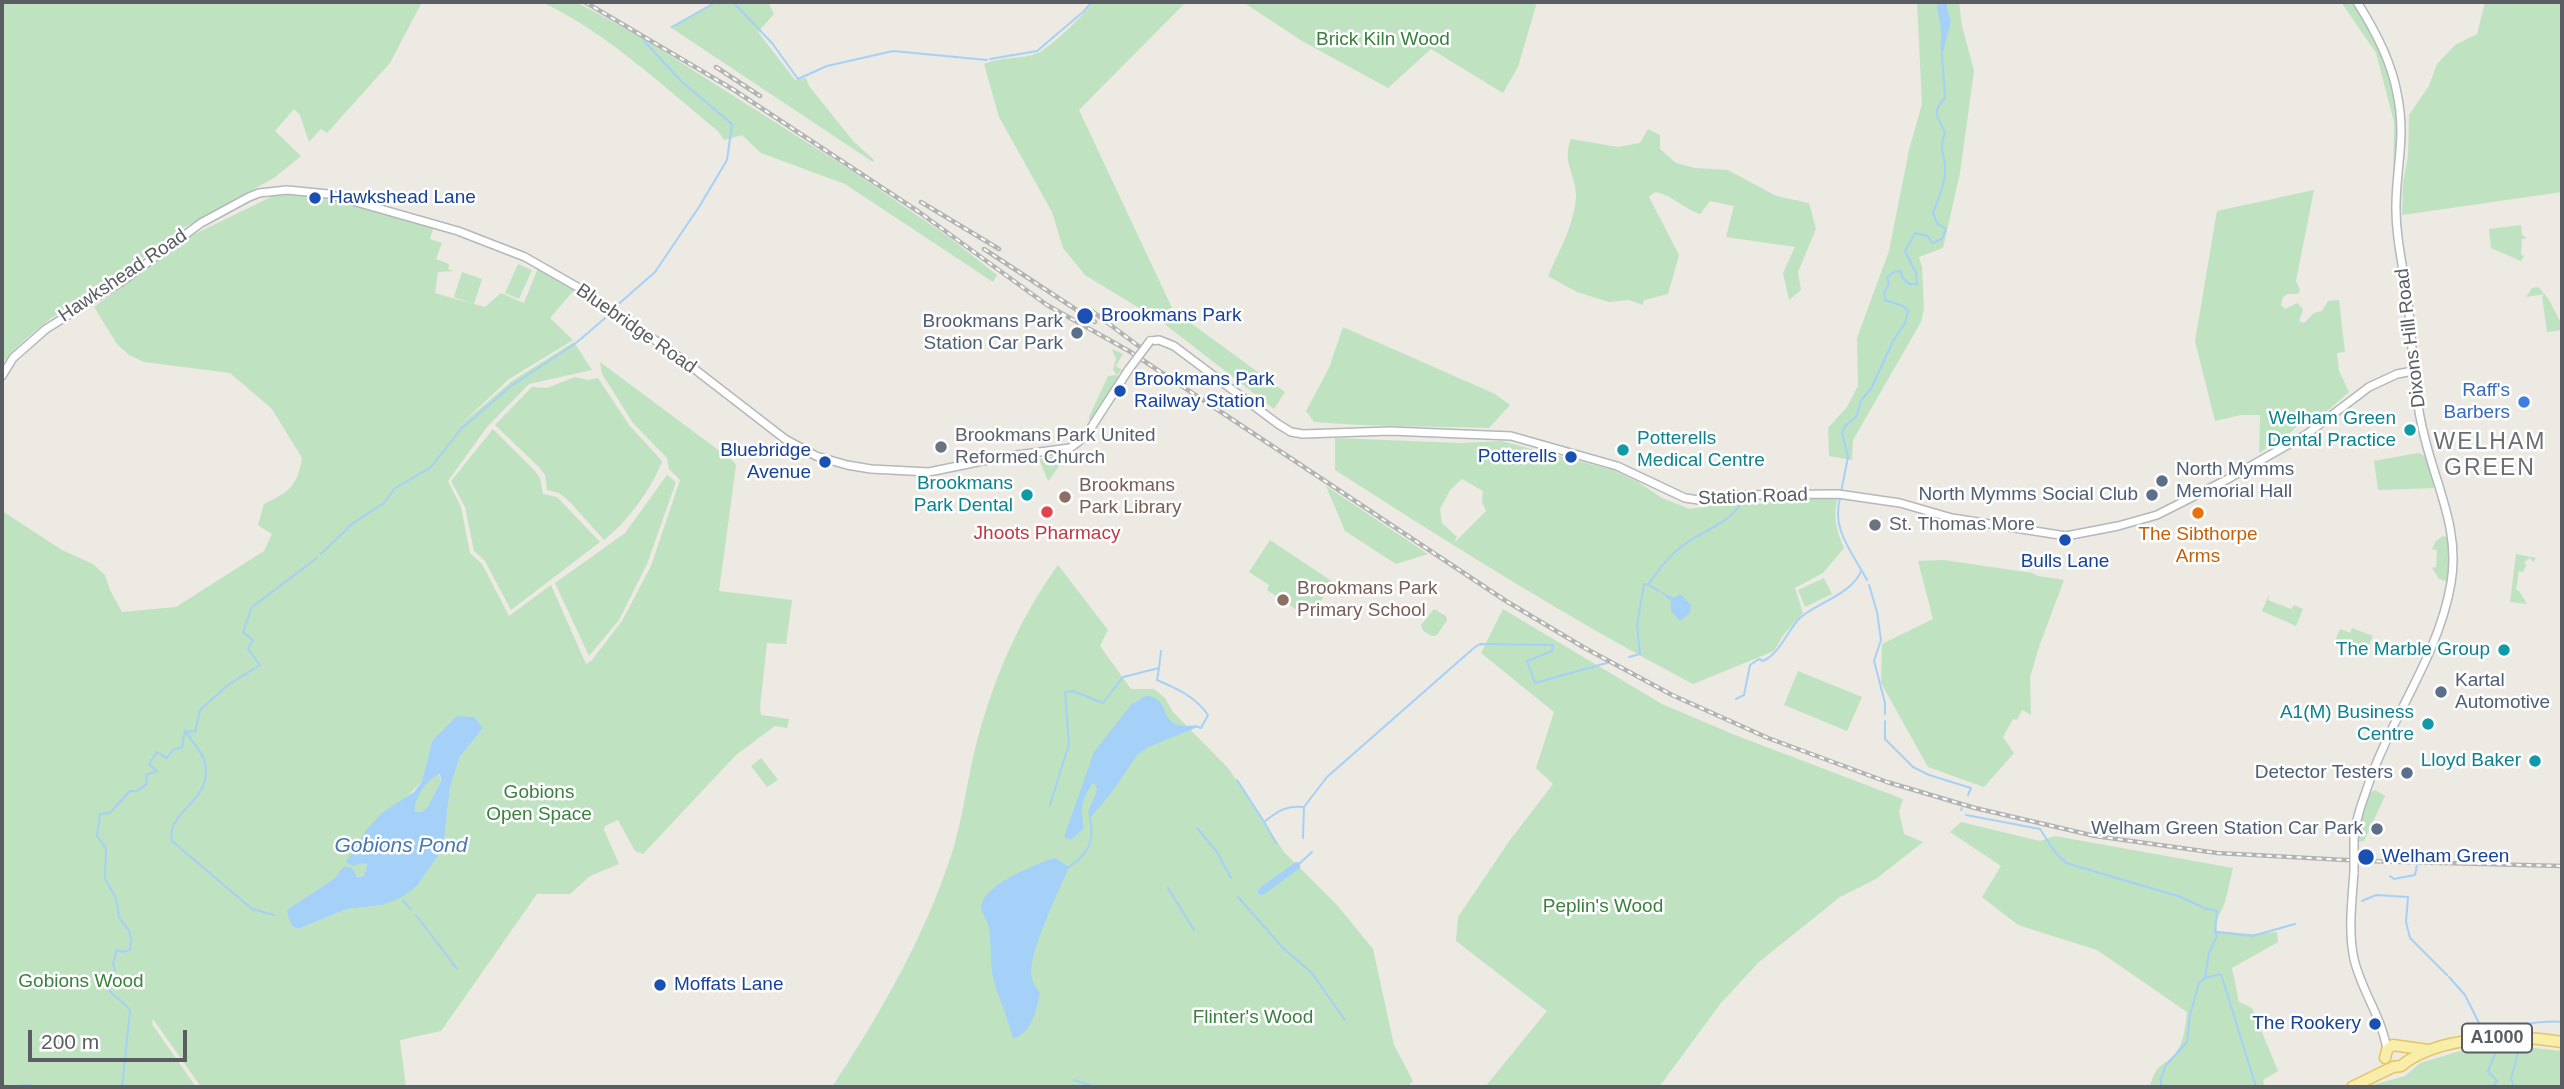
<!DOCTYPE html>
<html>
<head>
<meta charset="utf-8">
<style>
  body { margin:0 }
  #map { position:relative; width:2564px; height:1089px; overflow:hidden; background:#eceae2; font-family:Arial,sans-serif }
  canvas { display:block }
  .frame { position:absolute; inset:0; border:4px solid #5a5d61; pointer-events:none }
  .scale { position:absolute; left:28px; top:1030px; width:159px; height:32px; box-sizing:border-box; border:4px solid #5a5d61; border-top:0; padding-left:9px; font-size:21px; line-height:24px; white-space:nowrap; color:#5a5d61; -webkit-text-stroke:5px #fff; paint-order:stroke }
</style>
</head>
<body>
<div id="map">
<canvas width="2564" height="1089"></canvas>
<div class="frame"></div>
<div class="scale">200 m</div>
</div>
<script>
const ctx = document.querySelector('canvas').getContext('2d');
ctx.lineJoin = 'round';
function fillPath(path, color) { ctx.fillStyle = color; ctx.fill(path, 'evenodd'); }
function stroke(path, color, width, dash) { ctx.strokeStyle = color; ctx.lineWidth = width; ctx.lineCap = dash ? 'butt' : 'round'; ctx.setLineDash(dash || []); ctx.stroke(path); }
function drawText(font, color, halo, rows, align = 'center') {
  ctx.font = font + ' Arial,sans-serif'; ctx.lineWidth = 5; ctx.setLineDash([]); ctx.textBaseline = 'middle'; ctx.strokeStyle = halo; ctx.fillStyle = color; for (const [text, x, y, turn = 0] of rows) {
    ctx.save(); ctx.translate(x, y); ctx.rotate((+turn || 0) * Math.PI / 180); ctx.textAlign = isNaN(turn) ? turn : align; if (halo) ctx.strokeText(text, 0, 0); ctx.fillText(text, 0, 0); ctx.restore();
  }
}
fillPath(new Path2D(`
  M2 2H422L390 63 327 133 321 129 309 142 300 115 294 109 275 131 301 156 274 178 178 231 102 289 83 300 70 302C65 312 52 316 44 324 29 336 13 349 2 364Z
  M541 2H576L639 36 852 171 950 238 997 275 993 282 845 184 761 153 742 135 724 140 718 131C665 88 604 30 541 2Z
  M715 2H768L774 14 758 32 795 80 806 78 809 86 854 142 874 160 873 162 670 27Z
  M1094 2H1186L1079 110 1173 310 1285 392 1274 409 1162 322 1085 275 1063 248 1052 212 999 117 984 64C1001 56 1024 60 1040 52 1055 43 1082 16 1094 2Z
  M1243 2H1537L1518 67 1503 93 1431 49 1388 88 1302 41Z
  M1917 2H1959L1962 26 1974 71 1960 173 1943 248 1919 257 1922 267 1924 308 1921 322 1853 440 1852 460 1829 456 1828 428 1847 407 1858 386 1857 338 1889 251 1909 150 1922 104Z
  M2341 2H2352C2375 32 2400 81 2399 120 2399 144 2395 167 2393 190L2394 122 2376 53Z
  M2485 2H2562V192L2402 215 2403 183 2408 156 2409 115 2429 86 2437 64 2455 45 2477 34Z
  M1648 129 1660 135V149L1676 163 1695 168 1728 170 1776 196 1809 203 1816 229 1798 272 1801 290 1789 300 1783 273 1795 247 1726 237 1734 206 1710 201 1700 214C1683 208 1672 195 1655 192L1649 197 1679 255 1668 294 1644 300 1643 305 1629 300 1609 302 1577 292 1548 276C1559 251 1574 225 1576 198 1577 174 1561 164 1571 139L1618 147 1640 143Z
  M2314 190 2296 281 2300 290 2298 294H2288L2283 297 2281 305 2285 309 2297 303 2303 309 2299 321 2304 323 2314 313 2322 311 2328 301 2339 300 2345 352 2337 353 2339 371 2349 392 2318 419 2301 422 2291 432 2259 453 2260 415H2241L2215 421 2195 341 2217 211Z
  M302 194 387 212 434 226 430 239 442 243 436 259 449 264 448 269 453 271 438 272 435 293 473 304 454 297 462 272 482 279 474 304 485 307 501 293 524 303 538 268 575 289 550 318 573 340 509 379 457 428 512 381 574 342 592 370 529 384 487 427 448 481 461 507 470 553 482 564 509 616 551 585 586 664 591 661 622 621 651 566 680 480 669 469 667 458 633 423 602 374 600 362 733 461 736 465 719 591 792 600 786 644 767 643 760 707 761 715 789 719 787 728 775 726 736 755 643 854 635 851 618 820 605 826 604 830 619 864 590 876 570 894H537L441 1031 400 1040 406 1087H201L153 1019 152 1024 196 1087H2V511L62 550 93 564 105 575 110 590 122 612 176 607 264 551 272 534 258 525 264 504C290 491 297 487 302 458L272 409 230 373 144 362 129 355 117 344 94 307 195 234 273 196ZM483 728 460 757 450 787 443 849 416 887 382 905 347 909 298 929C289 926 289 919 288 910L335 878 364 876 367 866 363 863 383 812 404 800 422 781 432 741Z
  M2521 225 2522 235 2527 238 2522 239 2521 254 2524 256 2521 261 2491 248 2489 229Z
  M518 264 532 270 519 299 505 293Z
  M2538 287C2549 296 2555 312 2562 325V330L2547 332 2542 296 2545 294 2526 297 2532 288Z
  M1343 327 1495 394 1510 405 1489 428C1431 426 1372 427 1314 422L1306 411 1329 368Z
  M1112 349 1123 354 1116 366 1122 370 1117 375 1120 376 1090 421 1089 417 1108 376 1117 375 1113 370 1116 359Z
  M575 377 588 380 598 378 629 425 662 461C651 490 628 521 604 540L569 501 559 493 547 490 545 475 539 467 495 425 532 387 547 388Z
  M493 429 535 471 540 478 543 494 557 497 600 542 511 610 485 561 474 551 465 507 451 481Z
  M1335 438 1460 443 1501 441 1613 470 1638 482 1662 498 1690 509 1741 501 1760 504 1782 500 1838 498C1832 514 1837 533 1844 548L1823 573 1795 588 1803 613 1784 634 1774 651 1693 684C1569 619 1452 545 1335 470ZM1462 479 1483 491 1482 501 1486 511 1454 543 1457 537 1442 523 1440 509 1450 490Z
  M2418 453 2426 456 2435 488 2378 490 2374 461Z
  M1063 455 1066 457 1048 481 1039 459Z
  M667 475 676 482 647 564 619 620 589 656 555 583 625 533Z
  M1326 486 1428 554 1396 564 1345 531Z
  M2443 536 2448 537 2449 573 2446 581 2439 579 2432 568 2436 567 2437 550 2432 549 2436 541Z
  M1270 540 1333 582 1313 613 1300 605 1297 610 1267 590 1269 585 1249 572Z
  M2516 554 2536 558 2533 562 2530 558 2524 562 2526 566 2523 572 2519 571 2516 590 2519 591 2527 604 2510 602Z
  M1944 560 2032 573 2038 576 2064 580 2040 644 2030 677 2031 715 2022 710 2017 720 2013 719 2003 737 2014 753 1984 787 1928 767 1881 683 1882 644 1933 619 1918 561Z
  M1058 565 1108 630 1100 646 1131 689H1154L1165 698 1173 712 1229 769 1284 852 1337 905 1373 949 1394 1045 1413 1081 1407 1087H832C879 1016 924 938 951 856 962 822 966 788 974 753 990 686 1018 620 1058 565Z
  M1824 578 1832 594 1805 607 1798 590Z
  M2269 594 2268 600 2291 609 2294 605 2303 609 2296 626 2262 611Z
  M1434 609 1446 616 1447 620 1437 635 1432 636 1423 631 1421 625Z
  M1503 609 1662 704 1735 735 1903 799 1899 811 1904 834 1923 842 1876 879 1840 897 1759 962 1721 1003 1659 1087H1485L1547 1011 1456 941 1458 917 1510 840 1553 784 1536 768 1554 712 1481 653Z
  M2352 628 2373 636 2365 654 2335 641 2340 629 2350 633Z
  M1798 671 1862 697 1847 731 1784 705Z
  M761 758 778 780 767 787 751 766Z
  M439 774 441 781 428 806 422 812H414C413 799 428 778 439 774Z
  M2375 790 2385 796 2364 841 2359 842C2358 825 2362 810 2368 794Z
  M1961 822 2040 841 2055 836 2233 868 2225 902 2216 922 2217 931 2252 934 2277 932 2278 942 2232 968 2239 1002 2252 1008 2278 1071 2263 1080 2265 1087H2150C2156 1060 2167 1067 2177 1051 2184 1041 2186 1024 2187 1012L2097 950 2018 925 1982 897 2001 866 1950 832Z
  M2506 1045 2562 1051V1087H2366L2405 1076 2420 1063 2460 1051Z`), '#bfe2c1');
fillPath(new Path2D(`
  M1937 2H1947V9L1951 21 1942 56C1939 48 1942 41 1941 32 1941 22 1937 13 1937 2Z
  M1659 591 1674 598 1680 594 1691 605 1690 613 1680 621 1671 611V601Z
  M1145 696C1175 696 1153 732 1197 725L1198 727 1148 747 1137 755 1112 792 1090 818 1088 812 1097 790 1095 784H1092C1082 799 1079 810 1084 828L1072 839H1068L1064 837 1094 752 1131 705Z
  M457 716 474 717 483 728 460 757 450 787 443 849 416 887 400 898 382 905 347 909 298 929C289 926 289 919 287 910L335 878 344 866 352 868 357 877 364 876 367 865 363 863 353 866 346 862 367 829 383 812 414 792 422 781 432 741ZM440 774 441 781 428 806 422 812H415C413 799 428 778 440 774Z
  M1055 858 1069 867C1060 889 1026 957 1032 978 1033 983 1037 989 1040 993 1036 1012 1032 1032 1013 1039 1010 1025 1001 1002 996 988 989 970 992 947 989 928 988 919 979 912 982 903 987 884 1037 863 1055 858Z
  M1296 862 1300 863V868L1263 895 1258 894V889Z`), '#a5d1f8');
stroke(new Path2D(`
  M733 2 772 43 798 79 827 66 893 51 987 60
  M672 27 716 2
  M990 59 1037 51 1083 12 1092 2
  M614 308 655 272 699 207 727 160 732 124 682 82 644 41
  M1841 492 1848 457 1842 433 1845 426 1856 417 1862 399 1871 389 1893 341 1905 323 1908 311 1903 306 1885 300 1884 293 1889 284 1887 277 1894 272 1901 271 1902 277 1909 284H1917L1916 273 1905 251 1915 233 1928 236 1932 243 1942 239 1946 229 1937 223 1933 213C1938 200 1946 182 1945 168 1945 152 1938 152 1945 134 1940 116 1929 115 1945 98L1942 55
  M1840 498C1831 530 1853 553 1867 580
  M321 554 353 523 384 503 394 489 431 467 461 429 511 386 576 343 611 313
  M1649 585 1659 591
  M1869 585 1877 612 1881 640 1874 661 1885 703V714
  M1629 657 1640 654 1637 625 1644 584 1648 585C1659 570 1669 555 1685 544 1703 531 1729 523 1741 503
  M1159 668 1161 651
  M1736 699 1744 695 1750 665 1759 659 1763 661C1780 654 1787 630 1801 617 1818 603 1853 593 1861 571
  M1885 721V739L1913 767 1929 775 1971 788 1968 795
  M186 732C191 740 200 750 204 759 217 801 165 810 172 841L252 909 274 915
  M1237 780 1263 820
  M1050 805 1069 744 1065 692 1073 691 1103 703 1123 677 1159 668 1157 680C1176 688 1196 697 1208 715L1201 728 1198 727
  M1961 810 1962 808
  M1966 815 2040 829 2055 852 2066 863 2181 897 2204 908 2217 911 2215 932 2217 936 2209 953 2205 978
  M1197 828 1217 852 1231 878
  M1303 838 1304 807 1327 777 1475 647 1480 644 1553 645 1552 651 1527 661 1535 683 1607 663
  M1276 843 1264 822C1278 811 1286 805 1304 807
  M1300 863 1312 852
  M1069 867C1089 853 1095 841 1090 818
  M2390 876 2394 879 2415 875 2417 865
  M1168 888 1194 930
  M1238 897 1284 949 1311 972 1345 1020
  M403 900 411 910
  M2362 901 2376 895 2408 897 2406 922 2410 938 2447 975
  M416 915 457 969
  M2217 932 2252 936 2295 924
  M2449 977 2465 995 2481 1027C2508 1030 2535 1019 2562 1022
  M2514 1048 2518 1053 2511 1079 2514 1087
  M1074 1080 1095 1087
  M2 1087 30 1085 31 1087
  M122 1087 130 1011C124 999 110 998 106 983L115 970 113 963 117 950 123 952 130 950 131 939 129 931 119 917 116 898 105 879 106 848 97 836 100 814 110 813 130 791H137L147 784 146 775 157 771 149 764 157 752 167 758 173 750 182 747 185 731 195 732 200 710 228 685 260 665 248 649 253 640 243 632 252 607 317 558
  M2161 1087V1078L2166 1065 2187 1042 2190 1015 2199 983 2205 978 2221 974 2256 1087
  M2493 1087 2497 1081 2488 1071 2497 1050`), '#a5d1f8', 2);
const minor = new Path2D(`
  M1150 341 1159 340 1174 346 1278 424 1291 432 1303 434 1390 431 1511 436 1617 466 1685 498 1699 500 1738 495 1838 494 1900 503 1952 518 2066 536 2118 526 2157 515 2226 480 2307 434 2369 387 2397 374 2413 371
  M2 376 13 358 46 329 121 282 201 223 249 197 259 193 287 190 328 194 458 231 525 257 581 289 675 354 785 439 816 456 847 465 871 469 929 472 1002 457 1070 448 1085 437 1129 369
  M2354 838C2356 816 2364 798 2371 777 2395 711 2439 654 2451 583 2460 530 2437 488 2425 439 2413 394 2413 348 2408 303 2404 270 2395 236 2396 203 2397 162 2406 136 2397 93 2391 60 2375 30 2357 2
  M2354 872C2352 900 2348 931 2354 959 2361 990 2382 1017 2387 1050`);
const major = new Path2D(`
  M2385 1058 2387 1050 2393 1045 2428 1050
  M2352 1087 2393 1067 2401 1066C2438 1035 2516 1034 2562 1042`);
stroke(minor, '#b4b7bb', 10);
stroke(major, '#e6c461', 13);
stroke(minor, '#fff', 7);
stroke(major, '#f8eeaa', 10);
const rail = new Path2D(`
  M585 2 734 90 919 212 1047 305 1129 351 1506 601 1583 647 1672 695 1768 738 1887 782 1975 808 2095 836 2217 853 2364 861 2562 866
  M716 67 760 96
  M921 202 999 249
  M984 249 1095 322
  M1092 311 1145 351`);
stroke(rail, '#b2b3b3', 4.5);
stroke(rail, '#fff', 2, [5]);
const minorBridge = new Path2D(`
  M1129 369 1150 341
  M2354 872V838`);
stroke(minorBridge, '#b4b7bb', 10, []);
stroke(minorBridge, '#fff', 7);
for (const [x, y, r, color] of [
  [315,198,7,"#1a4fb4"],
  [1085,316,9,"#1a4fb4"],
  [1077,333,7,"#5c6f8a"],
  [1120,391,7,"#1a4fb4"],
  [2524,402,7,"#3f7fe0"],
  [2410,430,7,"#0f9aa8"],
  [941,447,7,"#6b7280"],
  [1623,450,7,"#0f9aa8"],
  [1571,457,7,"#1a4fb4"],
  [825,462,7,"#1a4fb4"],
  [2162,481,7,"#5c6f8a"],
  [1027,495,7,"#0f9aa8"],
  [2152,495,7,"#5c6f8a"],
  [1065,497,7,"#8d6e63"],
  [1047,512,7,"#e0444e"],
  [2198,513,7,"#e8710a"],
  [1875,525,7,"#6b7280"],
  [2065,540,7,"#1a4fb4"],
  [1283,600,7,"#8d6e63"],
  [2504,650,7,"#0f9aa8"],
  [2441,692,7,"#5c6f8a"],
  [2428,724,7,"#0f9aa8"],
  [2535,761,7,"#0f9aa8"],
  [2407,773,7,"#5c6f8a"],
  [2377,829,7,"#5c6f8a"],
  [2366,857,9,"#1a4fb4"],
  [660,985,7,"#1a4fb4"],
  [2375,1024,7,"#1a4fb4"]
]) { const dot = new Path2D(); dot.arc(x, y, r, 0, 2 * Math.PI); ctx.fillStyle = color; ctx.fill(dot); stroke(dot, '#fff', 2.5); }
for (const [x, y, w] of [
  [2497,1038,70]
]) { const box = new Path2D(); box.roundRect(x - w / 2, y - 14.5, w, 29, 5); ctx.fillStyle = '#fff'; ctx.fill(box); stroke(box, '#5a5d61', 2); }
drawText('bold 18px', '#5a5d61', null, [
  ["A1000",2497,1038]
]);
drawText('19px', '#3b8040', '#fff', [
  ["Brick Kiln Wood",1383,40],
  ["Gobions",539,793],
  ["Open Space",539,815],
  ["Peplin's Wood",1603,907],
  ["Gobions Wood",81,982],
  ["Flinter's Wood",1253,1018]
]);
drawText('19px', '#164399', '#fff', [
  ["Hawkshead Lane",329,198],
  ["Brookmans Park",1101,316],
  ["Brookmans Park",1134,380],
  ["Railway Station",1134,402],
  ["Bluebridge",811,451,"right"],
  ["Avenue",811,473,"right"],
  ["Potterells",1557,457,"right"],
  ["Bulls Lane",2065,562,"center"],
  ["Welham Green",2382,857],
  ["Moffats Lane",674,985],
  ["The Rookery",2361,1024,"right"]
], 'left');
drawText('19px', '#5a5d61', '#fff', [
  ["Hawkshead Road",123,276,-34],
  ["Bluebridge Road",636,329,35],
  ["Dixons Hill Road",2411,338,-97],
  ["Station Road",1753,497,-2]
]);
drawText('19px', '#4e5e75', '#fff', [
  ["Brookmans Park",1063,322],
  ["Station Car Park",1063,344],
  ["North Mymms",2176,470,"left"],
  ["Memorial Hall",2176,492,"left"],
  ["North Mymms Social Club",2138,495],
  ["Kartal",2455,681,"left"],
  ["Automotive",2455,703,"left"],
  ["Detector Testers",2393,773],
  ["Welham Green Station Car Park",2363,829]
], 'right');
drawText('19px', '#366cbe', '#fff', [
  ["Raff's",2510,391],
  ["Barbers",2510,413]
], 'right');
drawText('19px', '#0d838f', '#fff', [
  ["Welham Green",2396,419],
  ["Dental Practice",2396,441],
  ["Potterells",1637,439,"left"],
  ["Medical Centre",1637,461,"left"],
  ["Brookmans",1013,484],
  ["Park Dental",1013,506],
  ["The Marble Group",2490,650],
  ["A1(M) Business",2414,713],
  ["Centre",2414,735],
  ["Lloyd Baker",2521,761]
], 'right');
drawText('19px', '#5b616d', '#fff', [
  ["Brookmans Park United",955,436],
  ["Reformed Church",955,458],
  ["St. Thomas More",1889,525]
], 'left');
drawText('19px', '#785e54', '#fff', [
  ["Brookmans",1079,486],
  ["Park Library",1079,508],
  ["Brookmans Park",1297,589],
  ["Primary School",1297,611]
], 'left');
drawText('19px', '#be3a42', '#fff', [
  ["Jhoots Pharmacy",1047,534]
]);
drawText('19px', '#c56008', '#fff', [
  ["The Sibthorpe",2198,535],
  ["Arms",2198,557]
]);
drawText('italic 21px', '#4878b1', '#fff', [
  ["Gobions Pond",401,846]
]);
ctx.letterSpacing = '2px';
drawText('23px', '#6b6f73', '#fff', [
  ["WELHAM",2490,443],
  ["GREEN",2490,469]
]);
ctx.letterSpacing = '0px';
</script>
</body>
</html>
